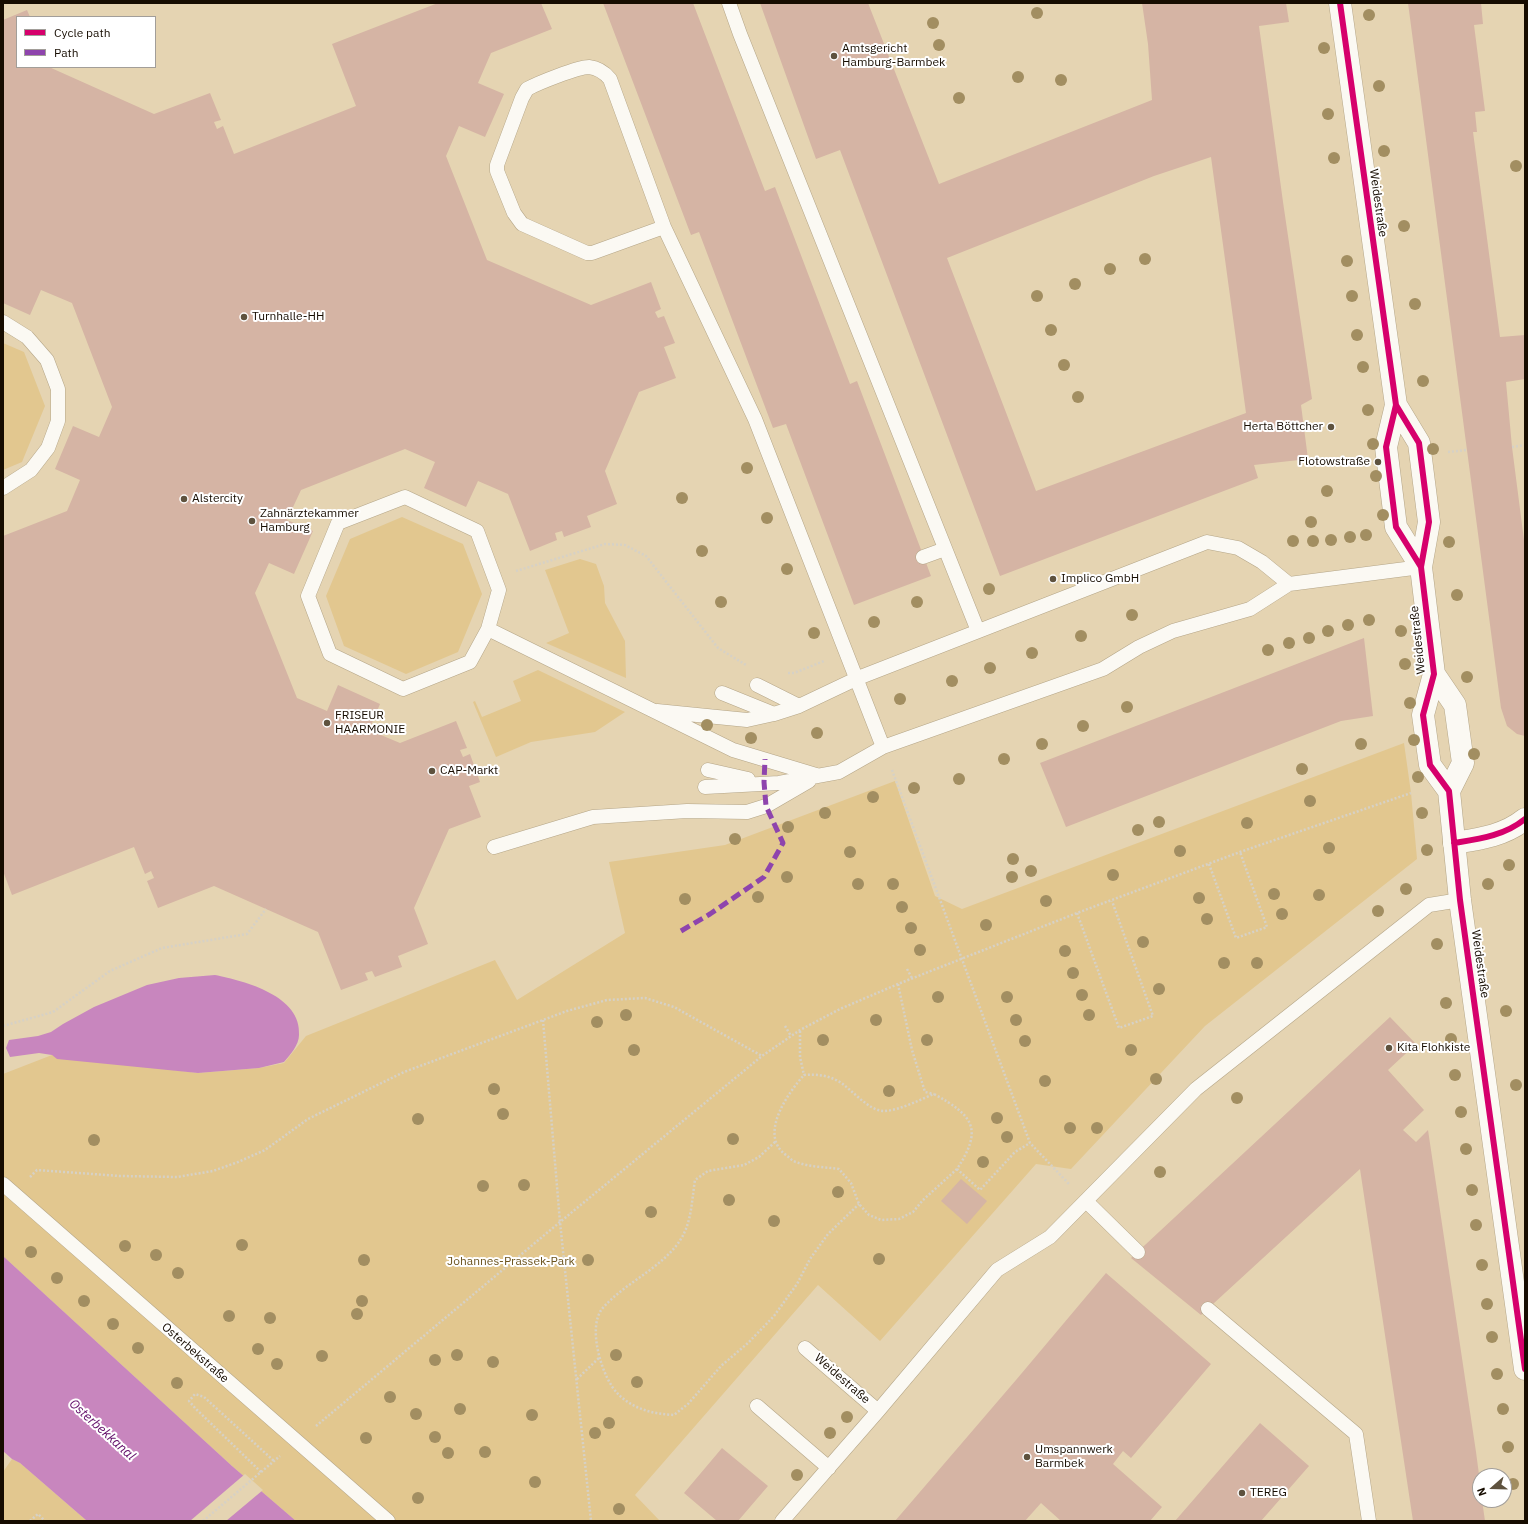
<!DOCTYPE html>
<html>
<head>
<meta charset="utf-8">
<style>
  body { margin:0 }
  #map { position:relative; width:1528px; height:1524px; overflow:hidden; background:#e5d4b2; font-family:"IBM Plex Sans",sans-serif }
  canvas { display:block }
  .frame { position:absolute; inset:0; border:4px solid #160c00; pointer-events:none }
  .legend { position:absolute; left:16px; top:16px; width:140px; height:52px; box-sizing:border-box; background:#fff; border:1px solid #a29e99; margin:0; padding:5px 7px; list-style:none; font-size:12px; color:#160c00 }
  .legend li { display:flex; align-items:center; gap:8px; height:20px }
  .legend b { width:20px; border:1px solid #a29e99 }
  .north { position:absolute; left:1472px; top:1468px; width:40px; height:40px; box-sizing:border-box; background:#fff; border:1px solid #a29e99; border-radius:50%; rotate:250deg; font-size:11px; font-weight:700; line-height:16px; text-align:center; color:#160c00 }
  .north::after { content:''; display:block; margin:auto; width:14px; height:18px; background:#5e523e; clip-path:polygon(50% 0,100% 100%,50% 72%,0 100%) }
</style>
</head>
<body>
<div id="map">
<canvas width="1528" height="1524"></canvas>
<div class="frame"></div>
<ul class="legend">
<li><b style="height:5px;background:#d6006c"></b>Cycle path</li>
<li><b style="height:5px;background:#8e44ad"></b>Path</li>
</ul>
<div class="north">N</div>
</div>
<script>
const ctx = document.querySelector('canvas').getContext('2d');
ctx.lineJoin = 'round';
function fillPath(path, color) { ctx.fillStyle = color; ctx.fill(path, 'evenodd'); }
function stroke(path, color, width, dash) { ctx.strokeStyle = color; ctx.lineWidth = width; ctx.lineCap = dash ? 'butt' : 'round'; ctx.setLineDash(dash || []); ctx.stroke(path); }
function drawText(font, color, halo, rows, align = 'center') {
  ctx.font = font + ' "IBM Plex Sans",sans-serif'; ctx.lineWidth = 4; ctx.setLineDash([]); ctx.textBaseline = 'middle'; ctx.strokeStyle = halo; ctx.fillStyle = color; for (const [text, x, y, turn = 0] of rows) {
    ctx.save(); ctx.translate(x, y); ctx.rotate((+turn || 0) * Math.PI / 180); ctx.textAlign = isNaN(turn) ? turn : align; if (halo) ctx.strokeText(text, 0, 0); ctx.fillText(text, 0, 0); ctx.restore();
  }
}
fillPath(new Path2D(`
  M3 343 24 352 45 406 22 462 3 470Z
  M402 517 463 544 482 594 458 652 406 674 344 646 326 596 350 539Z
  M580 559 596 564 604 586 605 603 625 641 626 678 546 643 569 633 545 570Z
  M538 670 625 712 595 732 531 742 496 757 473 702 475 701 482 717 521 701 513 681Z
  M1404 743 1411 793 1417 859 1205 1026 1071 1169 1036 1164 880 1341 818 1285 635 1495 660 1521H296L232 1466 3 1256V1074L52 1055 198 1073 259 1068 284 1063 306 1036 495 960 517 1000 625 933 609 862 725 845 895 781 935 896 962 909Z
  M12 1459 20 1463 87 1521H3V1472Z`), '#e2c78f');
fillPath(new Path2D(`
  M215 975C245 981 302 996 299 1035 299 1045 290 1055 284 1062L259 1068 198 1073 57 1059 52 1055 39 1053 10 1057 6 1048 9 1040 38 1036 51 1032 63 1024 94 1007 147 985 179 978Z
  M3 1256 232 1466 296 1521H87L20 1463 12 1459 3 1451Z`), '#c886be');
fillPath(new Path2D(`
  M245 1474 263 1490 226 1521H190Z`), '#e5d4b2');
fillPath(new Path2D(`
  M438 3H534V4L541 3 552 29 491 53 478 83 504 94 485 137 459 126 446 156 487 260 591 305 651 282 661 309 655 312 658 318 664 316 675 343 664 347 676 378 639 392 605 471 617 504 587 516 591 527 564 537 562 531 555 533 557 540 530 551 508 494 478 481 466 507 424 488 435 462 405 449 301 490 287 520 313 531 294 574 269 563 255 593 297 698 327 711 338 685 380 704 369 730 400 743 456 721 467 748 460 750 463 757 470 754 480 782 469 786 481 817 449 829 414 908 428 944 398 956 402 967 375 977 372 971 365 973 368 980 341 990 318 932 214 886 158 908 147 881 154 878 151 871 145 874 134 847 12 895 3 871V536L67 511 80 480 55 469 73 426 99 437 112 407 72 303 41 290 30 315 3 303V20L27 10 30 17H17V67H49L154 114 210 93 221 120 214 122 217 129 223 126 234 154 356 106 332 44Z
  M603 3H693L765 191 775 187 850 384 857 381 931 576 854 605 786 424 773 428 699 232 691 235Z
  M760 3H868L939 184 1152 100 1148 44 1142 3H1286L1289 22 1259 26 1283 202 1312 399 1301 405 1308 459 1254 465 1258 478 1000 576 840 150 816 159ZM1211 157 1246 413 1036 491 947 258 1154 176Z
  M1408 3H1481L1483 24 1474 25 1485 111 1475 112 1477 132H1473L1500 337 1525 335V379L1506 382 1512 447 1525 548V736L1517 734 1507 726 1501 708Z
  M1364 638 1373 716 1341 721 1066 827 1040 763Z
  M1390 1017 1416 1044 1388 1070 1424 1110 1403 1130 1416 1142 1428 1130 1476 1452 1480 1482V1500H1482L1485 1521H1413L1360 1169 1201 1315 1131 1258Z
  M961 1179 987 1201 967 1224 941 1201Z
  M1106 1273 1211 1364 1131 1458 1123 1451 1113 1464 1162 1507 1150 1521H1061L1041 1503 1025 1521H895L1016 1380Z
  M1260 1423 1309 1466 1261 1521H1175Z
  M722 1448 768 1486 738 1521H717L684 1493Z`), '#d5b4a4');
const service = new Path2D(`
  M729 3 740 34 978 631
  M664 227 592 253H587L522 224 514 213 497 171V165L522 98 527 89C538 83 578 67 589 67 598 68 605 73 610 79L664 227 755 419 883 747
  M3 322 27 337 47 360 58 389V421L48 448 31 470 3 488
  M405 497 477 531 499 590 488 629 470 662 403 689 330 654 308 596 338 523Z
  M923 557 945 549
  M488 629 733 750 816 775
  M757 685 799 706
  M722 693 774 714
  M657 711 747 720 774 714 799 706 858 678 1207 542 1238 548 1262 562 1289 584
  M708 770 748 779
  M705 787 779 783 839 772 883 747 1103 669 1139 647 1173 631 1250 609 1289 584 1421 567
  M494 847 593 817 687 811 747 812 766 806 809 781
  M3 1184 388 1521
  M1086 1201 1138 1252
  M1208 1309 1356 1434 1369 1521
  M805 1348 878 1411
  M757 1406 829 1468
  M782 1521 878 1411 997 1270 1050 1237 1196 1089 1429 905 1460 900`);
const minor = new Path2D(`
  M1454 843C1479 839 1504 836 1525 819`);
const tertiary = new Path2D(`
  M1340 3 1396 405 1386 447 1396 527 1421 567
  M1396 405 1419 443 1429 522 1421 567 1434 674 1423 715 1430 765 1449 791 1460 900 1525 1369
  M1434 674 1455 705 1463 763 1449 791`);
stroke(service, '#b4a587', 15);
stroke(minor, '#b4a587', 23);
stroke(tertiary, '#b4a587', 23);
stroke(new Path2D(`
  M1512 447 1525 445
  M1448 452 1467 450
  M516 571 605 544 625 545 646 556 718 648 746 665
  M788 673H794L824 661
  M892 770 1030 1143 1069 1184
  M1209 864 1236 938 1267 927 1240 852
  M1077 913 1119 1028 1153 1016 1112 901
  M907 969 912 978
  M898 984 912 1050 925 1092 934 1094
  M543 1020 560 1222 591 1521
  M3 1026 53 1012 110 971 162 948 247 934 266 909
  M785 1026 791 1036
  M800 1031V1057L804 1075
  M775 1142 759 1157 744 1165 708 1171 695 1180C691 1205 692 1226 676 1246 655 1272 623 1284 602 1309 587 1328 602 1378 618 1394 633 1409 653 1414 674 1415L688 1404 721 1366 748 1343 774 1316 797 1284 810 1259 828 1234 859 1204
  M957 1169 923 1200 913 1212 899 1219 881 1220 869 1215 859 1204 851 1183 839 1169C825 1167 809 1167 796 1162 792 1161 789 1157 786 1155 758 1135 788 1093 804 1075 816 1074 827 1075 838 1081 851 1088 868 1111 884 1111 901 1110 919 1100 934 1094 974 1116 983 1129 957 1169L980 1190 1015 1152 1030 1143
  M30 1177 37 1170 120 1176 177 1177 213 1171 238 1162 265 1150 308 1119 404 1072 567 1011 607 1000 645 998 674 1007 762 1056
  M577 1379 600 1357
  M316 1426 560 1222 762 1056 800 1030 840 1009 898 984 1077 913 1240 852 1411 793
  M261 1472 195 1408 189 1401 195 1394 204 1397 274 1461
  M30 1521 38 1514 45 1521
  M203 1521 280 1456`), '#d6d1c6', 2.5, [2, 2]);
stroke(service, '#fbf9f3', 14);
stroke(minor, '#fbf9f3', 22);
stroke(tertiary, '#fbf9f3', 22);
stroke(new Path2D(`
  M681 931 710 914 764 877 783 843 766 806 764 782 765 759`), '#8e44ad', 5, [10, 5]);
stroke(new Path2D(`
  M1340 3 1396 405 1386 447 1396 527 1421 567
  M1396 405 1419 443 1429 522 1421 567 1434 674 1423 715 1430 765 1449 791 1460 900 1525 1369
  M1454 843C1479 839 1504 836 1525 819`), '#d6006c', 6);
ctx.fillStyle = '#a28e61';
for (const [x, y] of [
  [1037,13],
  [1369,15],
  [933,23],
  [939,45],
  [1324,48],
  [1018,77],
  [1061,80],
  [1379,86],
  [959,98],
  [1328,114],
  [1384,151],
  [1334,158],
  [1516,166],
  [1404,226],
  [1145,259],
  [1347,261],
  [1110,269],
  [1075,284],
  [1037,296],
  [1352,296],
  [1415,304],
  [1051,330],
  [1357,335],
  [1064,365],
  [1363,367],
  [1423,381],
  [1078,397],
  [1368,410],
  [1373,444],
  [1433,449],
  [747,468],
  [1376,476],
  [1327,491],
  [682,498],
  [1383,515],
  [767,518],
  [1311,522],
  [1366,535],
  [1350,537],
  [1331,540],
  [1293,541],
  [1313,541],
  [1449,542],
  [702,551],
  [787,569],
  [989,589],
  [1457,595],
  [721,602],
  [917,602],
  [1132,615],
  [1369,620],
  [874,622],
  [1348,625],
  [1328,631],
  [1401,631],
  [814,633],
  [1081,636],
  [1309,638],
  [1289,643],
  [1268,650],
  [1032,653],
  [1405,664],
  [990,668],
  [1467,677],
  [952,681],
  [900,699],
  [1410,703],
  [1127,707],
  [707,725],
  [1083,726],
  [817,733],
  [751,738],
  [1414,740],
  [1042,744],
  [1361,744],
  [1474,754],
  [1004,759],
  [1302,769],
  [1418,777],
  [959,779],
  [914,788],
  [873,797],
  [1310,801],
  [825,813],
  [1422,813],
  [1159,822],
  [1247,823],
  [788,827],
  [1138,830],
  [735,839],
  [1329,848],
  [1427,850],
  [1180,851],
  [850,852],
  [1013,859],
  [1509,865],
  [1031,871],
  [1113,875],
  [787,877],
  [1012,877],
  [858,884],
  [893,884],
  [1488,884],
  [1406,889],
  [1274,894],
  [1319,895],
  [758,897],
  [1199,898],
  [685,899],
  [1046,901],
  [902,907],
  [1378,911],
  [1282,914],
  [1207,919],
  [986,925],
  [911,928],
  [1143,942],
  [1437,944],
  [920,950],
  [1065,951],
  [1224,963],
  [1257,963],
  [1073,973],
  [1159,989],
  [1082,995],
  [938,997],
  [1007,997],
  [1446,1003],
  [1506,1011],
  [626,1015],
  [1089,1015],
  [876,1020],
  [1016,1020],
  [597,1022],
  [1451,1039],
  [823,1040],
  [927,1040],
  [1025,1041],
  [634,1050],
  [1131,1050],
  [1455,1075],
  [1156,1079],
  [1045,1081],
  [1516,1085],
  [494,1089],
  [889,1091],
  [1237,1098],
  [1461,1112],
  [503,1114],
  [997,1118],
  [418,1119],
  [1070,1128],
  [1097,1128],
  [1007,1137],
  [733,1139],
  [94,1140],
  [1466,1149],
  [983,1162],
  [1160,1172],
  [524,1185],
  [483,1186],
  [1472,1190],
  [838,1192],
  [729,1200],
  [651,1212],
  [774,1221],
  [1476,1225],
  [242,1245],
  [125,1246],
  [31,1252],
  [156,1255],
  [879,1259],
  [364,1260],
  [588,1260],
  [1482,1265],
  [178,1273],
  [57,1278],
  [84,1301],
  [362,1301],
  [1487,1304],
  [357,1314],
  [229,1316],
  [270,1318],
  [113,1324],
  [1492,1337],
  [138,1348],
  [258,1349],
  [457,1355],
  [616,1355],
  [322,1356],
  [435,1360],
  [493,1362],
  [277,1364],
  [1497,1374],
  [637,1382],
  [177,1383],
  [390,1397],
  [460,1409],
  [1503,1409],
  [416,1414],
  [532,1415],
  [847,1417],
  [609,1423],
  [595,1433],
  [830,1433],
  [435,1437],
  [366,1438],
  [1508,1447],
  [485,1452],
  [448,1453],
  [797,1475],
  [535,1482],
  [1513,1484],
  [418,1498],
  [619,1509]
]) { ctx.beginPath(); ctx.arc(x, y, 6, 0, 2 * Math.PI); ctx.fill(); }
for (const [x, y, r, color] of [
  [834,56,4,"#5e523e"],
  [244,317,4,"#5e523e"],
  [1331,427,4,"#5e523e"],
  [1378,462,4,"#5e523e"],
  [184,499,4,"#5e523e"],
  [252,521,4,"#5e523e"],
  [1053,579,4,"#5e523e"],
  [327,723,4,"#5e523e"],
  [432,771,4,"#5e523e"],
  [1389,1048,4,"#5e523e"],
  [1027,1457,4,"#5e523e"],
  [1242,1493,4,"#5e523e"]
]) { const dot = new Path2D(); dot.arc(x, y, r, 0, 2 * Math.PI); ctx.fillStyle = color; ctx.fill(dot); stroke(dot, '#fff', 1.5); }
drawText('12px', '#160c00', '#fff', [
  ["Amtsgericht",842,49],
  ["Hamburg-Barmbek",842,63],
  ["Turnhalle-HH",252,317],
  ["Herta Böttcher",1323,427,"right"],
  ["Flotowstraße",1370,462,"right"],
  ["Alstercity",192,499],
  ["Zahnärztekammer",260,514],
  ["Hamburg",260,528],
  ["Implico GmbH",1061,579],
  ["FRISEUR",335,716],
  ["HAARMONIE",335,730],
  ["CAP-Markt",440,771],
  ["Kita Flohkiste",1397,1048],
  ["Umspannwerk",1035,1450],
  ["Barmbek",1035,1464],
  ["TEREG",1250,1493]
], 'left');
drawText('12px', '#160c00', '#fff', [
  ["Weidestraße",1378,203,82],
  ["Weidestraße",1418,640,-96],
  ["Weidestraße",1480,964,82],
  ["Osterbekstraße",195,1353,41],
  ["Weidestraße",842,1379,41]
]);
drawText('12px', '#6c541e', '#fff', [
  ["Johannes-Prassek-Park",511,1262]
]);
drawText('italic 13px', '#610d68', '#fff', [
  ["Osterbekkanal",102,1430,42]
]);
</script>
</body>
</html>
